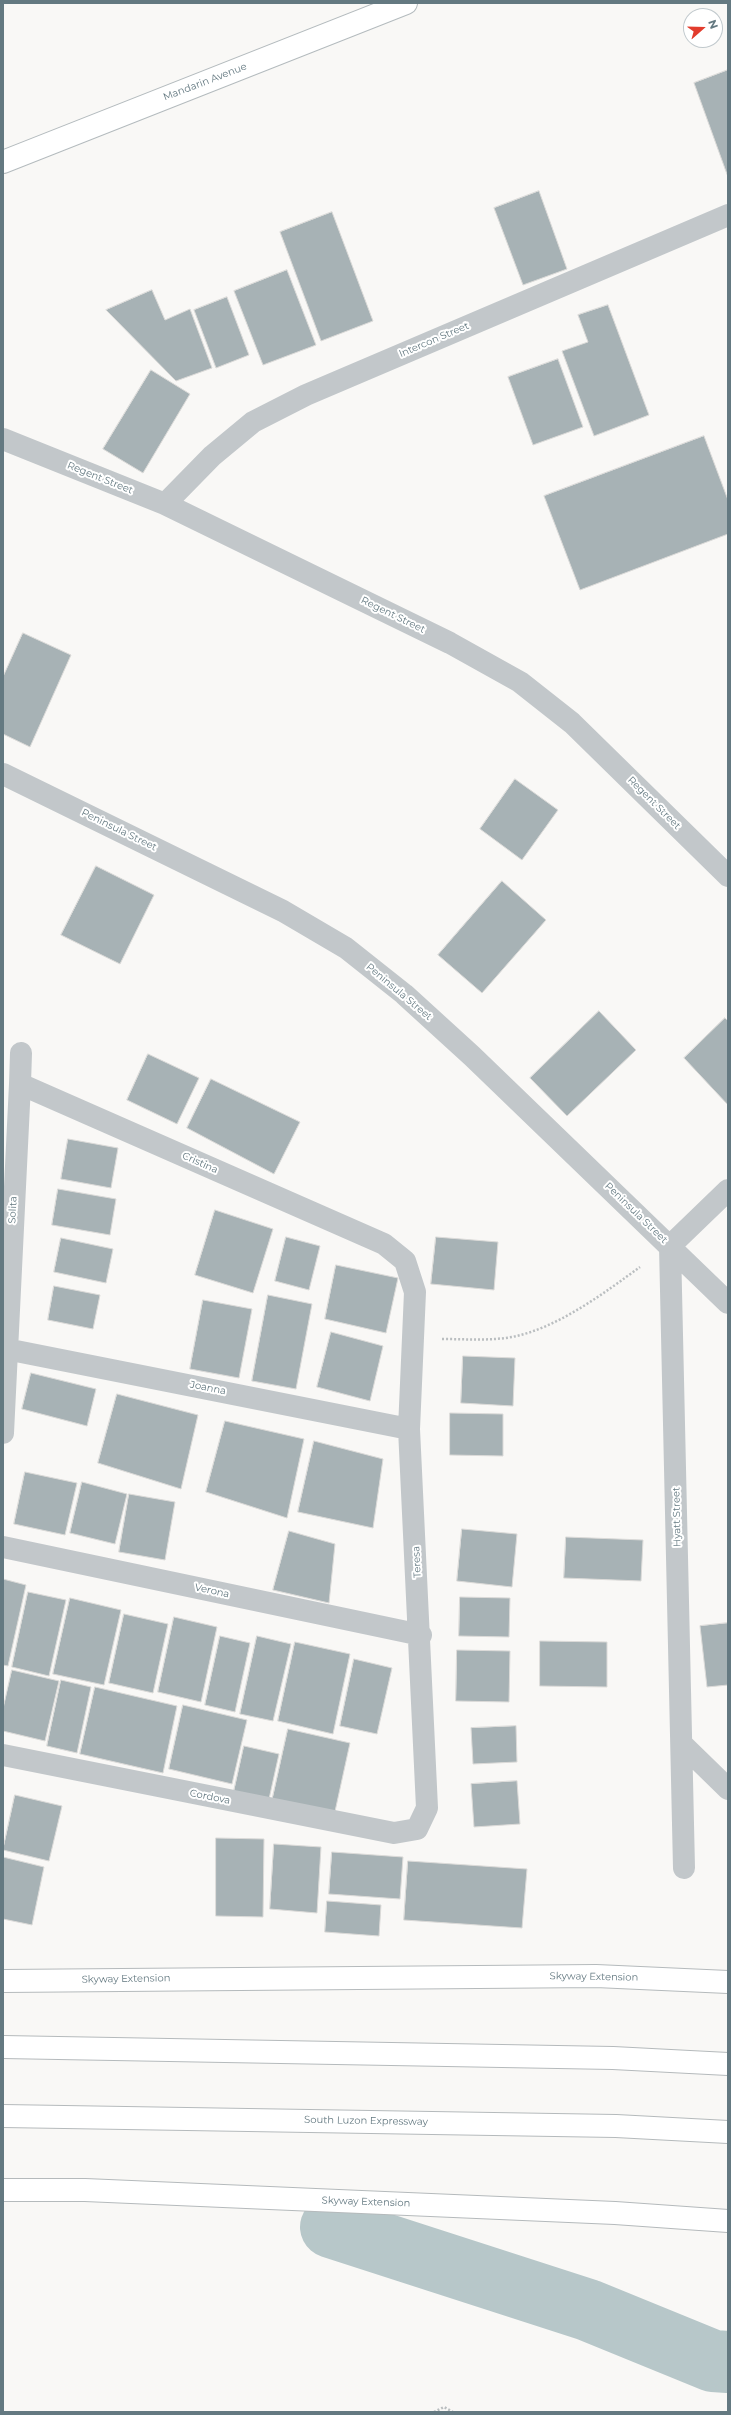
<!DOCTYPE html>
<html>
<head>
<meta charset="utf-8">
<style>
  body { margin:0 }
  #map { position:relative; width:731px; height:2415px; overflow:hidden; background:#f9f8f6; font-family:Montserrat,sans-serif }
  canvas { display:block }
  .frame { position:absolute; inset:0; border:4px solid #647981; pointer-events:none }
  .north { position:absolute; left:683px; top:8px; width:40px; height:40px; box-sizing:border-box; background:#fff; border:1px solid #c1c9cd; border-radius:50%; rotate:70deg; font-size:11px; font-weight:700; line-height:16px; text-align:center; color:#647981 }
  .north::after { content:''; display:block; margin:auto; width:14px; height:18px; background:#e23c2d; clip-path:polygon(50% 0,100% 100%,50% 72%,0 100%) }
</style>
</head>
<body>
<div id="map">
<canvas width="731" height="2415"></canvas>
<div class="frame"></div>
<div class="north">N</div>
</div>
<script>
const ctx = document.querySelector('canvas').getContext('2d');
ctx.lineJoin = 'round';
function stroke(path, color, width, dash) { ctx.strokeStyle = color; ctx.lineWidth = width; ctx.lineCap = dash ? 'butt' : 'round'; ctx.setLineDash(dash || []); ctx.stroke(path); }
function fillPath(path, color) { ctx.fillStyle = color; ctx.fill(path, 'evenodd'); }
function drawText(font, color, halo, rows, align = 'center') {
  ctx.font = font + ' Montserrat,sans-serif'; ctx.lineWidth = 4; ctx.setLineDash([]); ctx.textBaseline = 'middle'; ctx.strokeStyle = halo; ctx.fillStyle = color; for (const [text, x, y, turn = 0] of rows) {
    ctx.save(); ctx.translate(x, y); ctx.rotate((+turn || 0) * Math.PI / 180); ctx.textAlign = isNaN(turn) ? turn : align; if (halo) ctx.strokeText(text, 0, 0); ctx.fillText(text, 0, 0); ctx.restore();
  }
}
stroke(new Path2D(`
  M331 2227 588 2310 713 2361 728 2362`), '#b7c7c9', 62);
const building = new Path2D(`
  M728 70V177L694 83Z
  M539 191 567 269 523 285 494 208Z
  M332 212 373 321 321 341 280 232Z
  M287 270 316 345 263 365 234 291Z
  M152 290 165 320 190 309 212 368 176 381 106 310Z
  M227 297 249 355 216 368 194 310Z
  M608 305 649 415 594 436 562 351 588 342 578 315Z
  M558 359 583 427 533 445 508 377Z
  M151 370 190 394 143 473 103 449Z
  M704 436 728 500V534L580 590 544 496Z
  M23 633 71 655 30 747 3 734V677Z
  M515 779 558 810 522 860 480 829Z
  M96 866 154 895 120 964 61 935Z
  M502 881 546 920 482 993 438 955Z
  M599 1011 636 1050 567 1116 530 1078Z
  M725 1018 728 1021V1105L684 1058Z
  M148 1054 199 1078 177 1124 127 1100Z
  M211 1079 300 1122 274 1174 187 1128Z
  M68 1139 118 1148 111 1188 61 1179Z
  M58 1189 116 1199 110 1235 52 1225Z
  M215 1210 273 1229 253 1293 195 1275Z
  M286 1237 320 1246 309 1290 275 1281Z
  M436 1237 498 1242 494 1290 431 1284Z
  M61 1238 113 1249 106 1283 54 1272Z
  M336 1265 398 1278 386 1333 325 1319Z
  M54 1286 100 1295 93 1329 48 1320Z
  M268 1295 312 1304 296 1389 252 1381Z
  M203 1300 252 1309 239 1378 190 1369Z
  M331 1332 383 1346 370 1401 317 1387Z
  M463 1356 515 1358 513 1406 461 1403Z
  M31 1373 96 1389 87 1426 22 1409Z
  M117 1394 198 1415 181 1489 98 1463Z
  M450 1413 503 1414V1456L450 1455Z
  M225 1421 304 1439 287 1518 206 1492Z
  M314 1441 383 1459 373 1528 298 1512Z
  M25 1472 77 1483 65 1535 14 1524Z
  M82 1482 127 1494 115 1544 70 1533Z
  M129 1494 175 1502 165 1560 119 1552Z
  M462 1529 517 1534 512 1587 457 1581Z
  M289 1531 335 1544 329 1603 273 1590Z
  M566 1537 643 1540 641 1581 564 1578Z
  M3 1579 26 1585 8 1666 3 1665Z
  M28 1592 66 1600 49 1676 12 1667Z
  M460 1597 510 1598 509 1637 459 1636Z
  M70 1598 121 1610 104 1685 53 1674Z
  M124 1614 168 1624 153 1693 109 1683Z
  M174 1617 217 1627 201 1702 158 1692Z
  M728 1623V1685L707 1687 700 1626Z
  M220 1636 250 1643 235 1712 205 1705Z
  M257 1636 291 1644 273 1721 240 1714Z
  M540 1641 607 1642V1687L540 1686Z
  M295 1642 350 1654 333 1734 278 1721Z
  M457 1650 510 1651 509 1702 456 1701Z
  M354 1659 392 1668 377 1734 340 1726Z
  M12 1670 59 1681 45 1741 3 1731V1709Z
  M61 1680 91 1687 77 1753 47 1746Z
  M95 1687 177 1706 163 1773 80 1754Z
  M183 1705 247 1720 232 1784 169 1769Z
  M516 1726 517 1762 473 1764 471 1728Z
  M288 1729 350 1743 334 1816 272 1801Z
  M244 1746 279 1754 269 1799 234 1791Z
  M517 1781 520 1824 474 1827 471 1784Z
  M15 1795 62 1806 49 1861 3 1850Z
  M216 1838 264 1839 263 1917 216 1916Z
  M274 1844 321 1847 317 1913 270 1909Z
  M332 1852 403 1857 400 1899 329 1894Z
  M3 1857 44 1867 32 1925 3 1919Z
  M408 1861 527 1869 522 1928 404 1920Z
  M327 1901 381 1905 379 1936 325 1932Z`);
fillPath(building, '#a7b2b5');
stroke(building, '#dbdad8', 1);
const secondary = new Path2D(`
  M3 162 406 3`);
const highway = new Path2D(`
  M3 1981 596 1976 728 1982
  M3 2047 613 2058 728 2064
  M3 2116 616 2126 728 2132
  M3 2190H85L615 2213 728 2221`);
stroke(secondary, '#b4bbbe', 24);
stroke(highway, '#b5babc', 24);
stroke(new Path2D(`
  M442 1339C466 1339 489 1341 512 1337 558 1328 604 1293 640 1267
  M434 2412 444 2407 453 2412`), '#babec0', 2.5, [2, 2]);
stroke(new Path2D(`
  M3 439 165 504 450 643 520 682 572 723 728 876
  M165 504 212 456 253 422 306 395 728 215
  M3 774 283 911 346 948 404 994 472 1056 728 1303
  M6 1349 409 1429
  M3 1433 20 1084
  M3 1547 421 1635
  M683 1745 728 1789
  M3 1755 394 1833 417 1829 427 1808 409 1429 415 1292 405 1261 384 1244 20 1084 21 1053
  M684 1868 670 1246 728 1190`), '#c2c7ca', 22);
stroke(secondary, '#fff', 22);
stroke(highway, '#fff', 22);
drawText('10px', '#647981', '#fff', [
  ["Mandarin Avenue",205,82,-21],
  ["Intercon Street",434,340,-23],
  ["Regent Street",100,478,22],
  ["Regent Street",393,615,26],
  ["Regent Street",654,803,45],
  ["Peninsula Street",119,830,26],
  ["Peninsula Street",399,992,40],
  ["Cristina",200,1163,24],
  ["Solita",13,1210,-87],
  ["Peninsula Street",636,1213,44],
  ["Joanna",208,1388,11],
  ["Hyatt Street",677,1517,-91],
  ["Teresa",417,1562,-93],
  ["Verona",212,1591,12],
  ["Cordova",210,1797,11],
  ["Skyway Extension",594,1977,1],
  ["Skyway Extension",126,1979,-1],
  ["South Luzon Expressway",366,2121,1],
  ["Skyway Extension",366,2202,2]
]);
</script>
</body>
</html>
